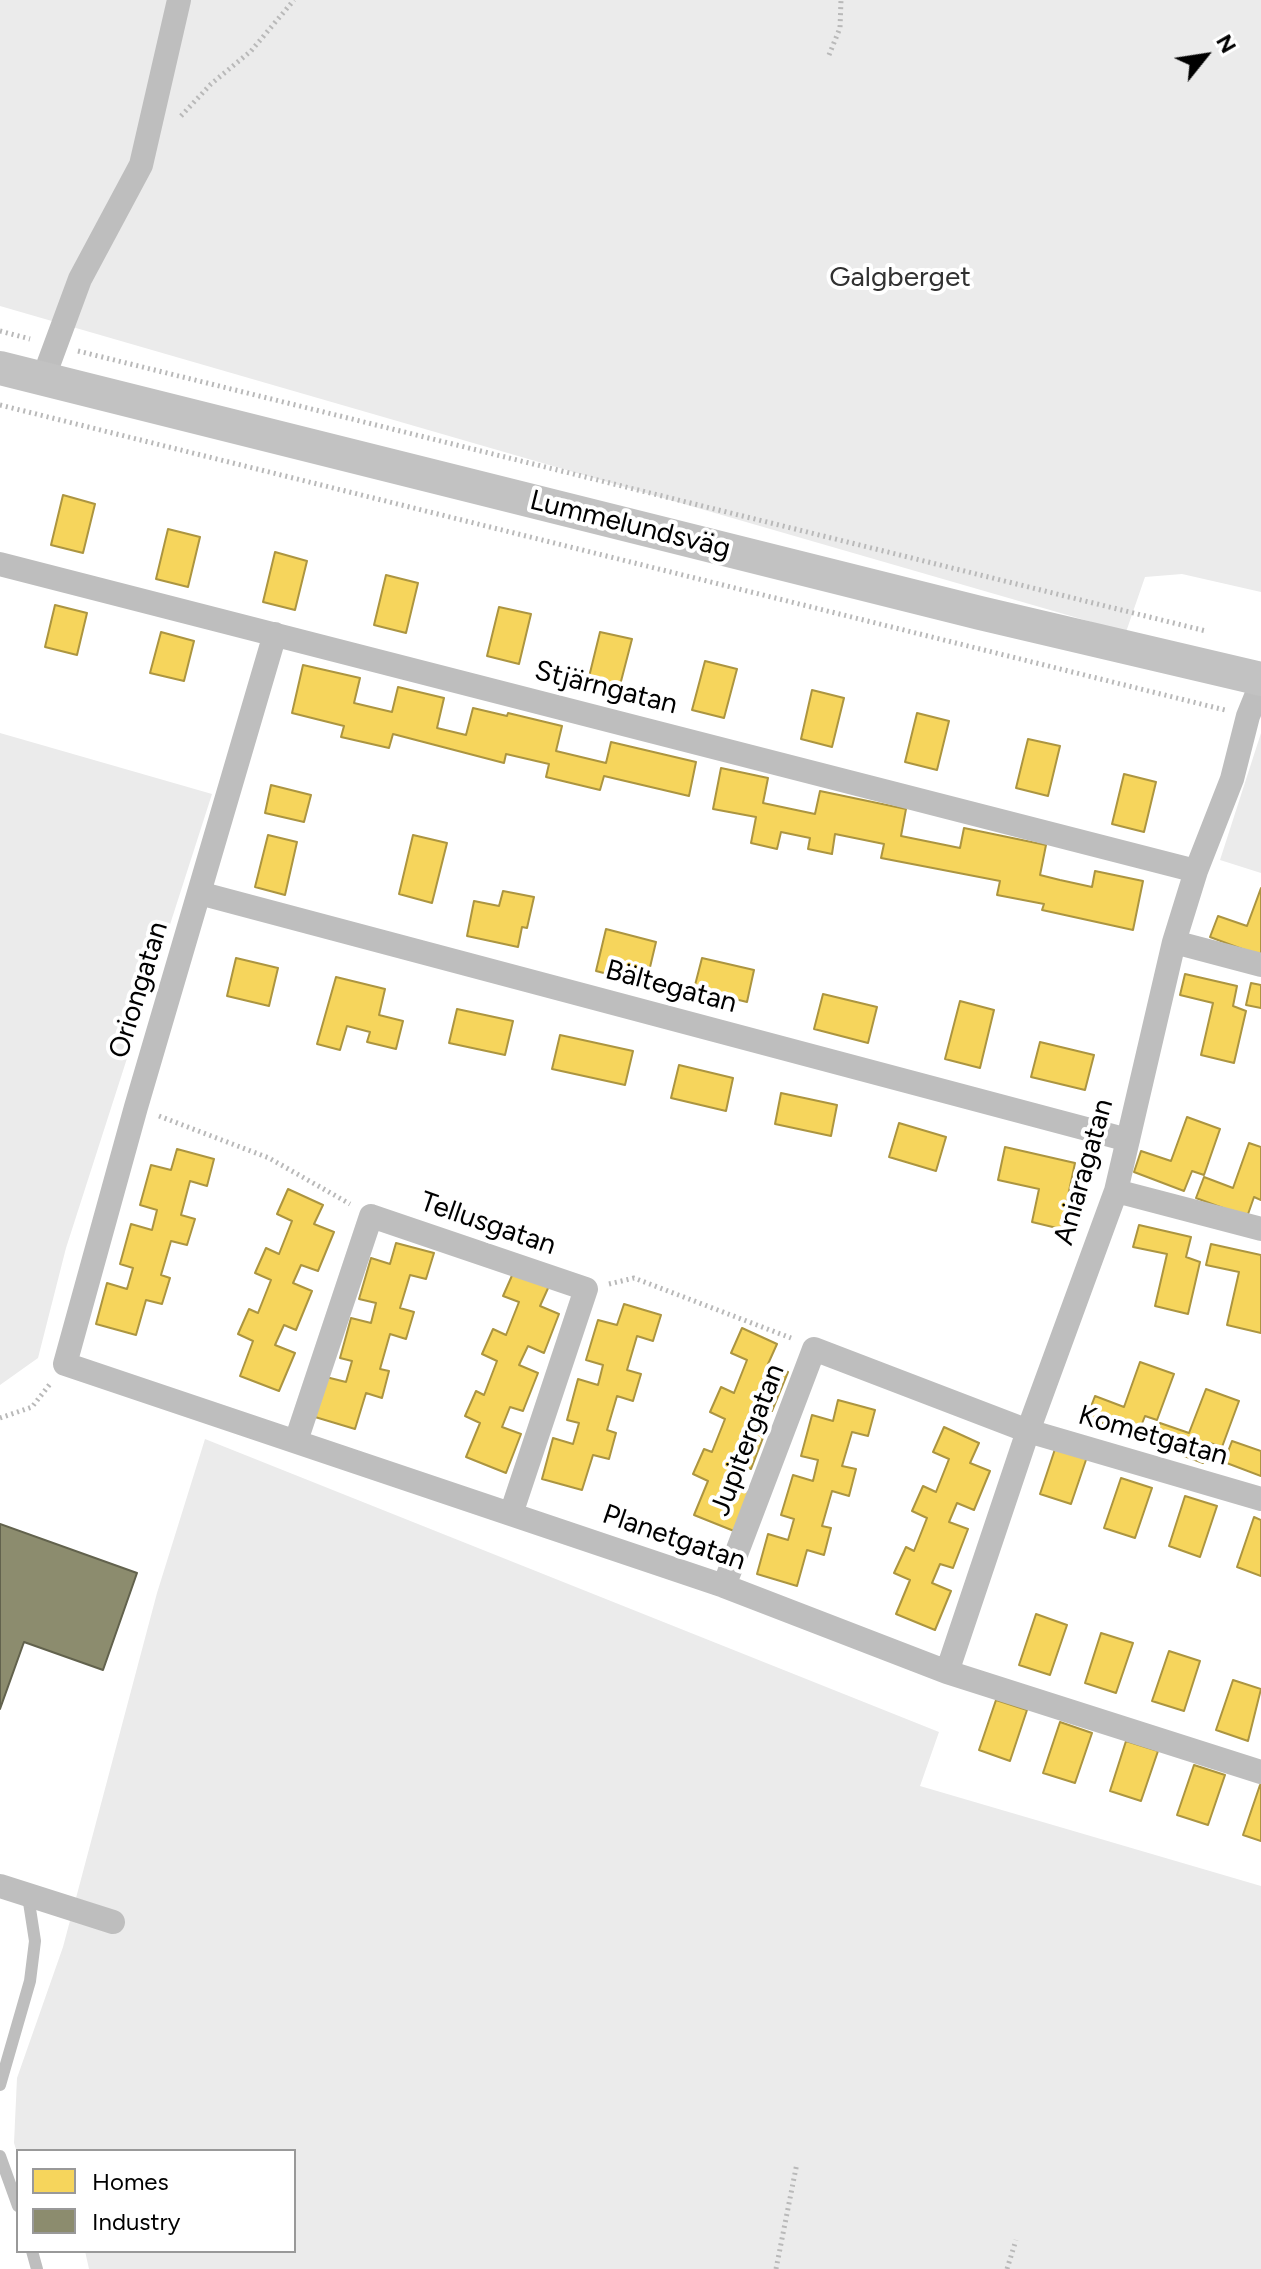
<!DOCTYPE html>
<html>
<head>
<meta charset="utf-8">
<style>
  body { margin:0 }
  #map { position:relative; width:1261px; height:2269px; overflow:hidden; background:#fff; font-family:Figtree,sans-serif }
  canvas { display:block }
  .legend { position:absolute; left:16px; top:2149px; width:280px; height:104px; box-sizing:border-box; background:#fff; border:2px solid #999; margin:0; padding:10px 14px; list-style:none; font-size:24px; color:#000 }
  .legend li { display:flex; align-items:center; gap:16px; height:40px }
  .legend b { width:40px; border:2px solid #999 }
  .north { position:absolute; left:1165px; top:16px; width:80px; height:80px; -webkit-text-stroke:6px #fff; paint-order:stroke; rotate:60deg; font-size:22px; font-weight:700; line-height:32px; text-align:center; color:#000 }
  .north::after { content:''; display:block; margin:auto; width:28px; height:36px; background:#000; clip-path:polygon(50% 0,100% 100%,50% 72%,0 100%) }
</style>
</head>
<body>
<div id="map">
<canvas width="1261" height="2269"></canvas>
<ul class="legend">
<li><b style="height:22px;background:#f6d55c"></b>Homes</li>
<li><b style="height:22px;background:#8c8c6e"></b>Industry</li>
</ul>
<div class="north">N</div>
</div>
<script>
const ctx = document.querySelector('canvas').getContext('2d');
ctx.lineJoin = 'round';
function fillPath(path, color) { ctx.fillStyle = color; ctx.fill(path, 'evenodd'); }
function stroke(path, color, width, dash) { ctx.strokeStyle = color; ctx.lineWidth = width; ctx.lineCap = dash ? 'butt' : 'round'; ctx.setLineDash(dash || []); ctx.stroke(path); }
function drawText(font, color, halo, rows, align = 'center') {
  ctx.font = font + ' Figtree,sans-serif'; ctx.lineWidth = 8; ctx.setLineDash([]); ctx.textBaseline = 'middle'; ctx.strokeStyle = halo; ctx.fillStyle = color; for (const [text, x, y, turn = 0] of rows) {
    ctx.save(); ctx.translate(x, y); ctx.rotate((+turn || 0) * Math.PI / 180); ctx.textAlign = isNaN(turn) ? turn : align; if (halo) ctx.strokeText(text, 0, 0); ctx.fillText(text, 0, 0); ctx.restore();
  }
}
fillPath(new Path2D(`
  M0 0H1261V592L1182 574 1145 577 1126 632 0 306Z
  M0 733 212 794 66 1248 38 1358 0 1385Z
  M1261 733V873L1220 860Z
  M205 1439 939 1732 920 1786 1261 1886V2269H89L85 2251H294V2151H18V2156L14 2143 17 2078 63 1947 157 1593Z`), '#ebebeb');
const homes = new Path2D(`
  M63 495 95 504 83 553 51 545Z
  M168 529 200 537 188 587 156 579Z
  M275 552 307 561 295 610 263 602Z
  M386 575 418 583 406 633 374 625Z
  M55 605 87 613 77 655 45 647Z
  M499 607 531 614 519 664 487 656Z
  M161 632 194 641 184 681 150 673Z
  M600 632 632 639 619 689 588 681Z
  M705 661 737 669 724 718 692 710Z
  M303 665 360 678 354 703 392 712 398 687 444 698 437 728 466 735 473 708 507 716 508 713 562 726 556 751 606 763 611 742 696 762 689 796 604 776 600 790 546 777 549 764 506 754 504 763 393 734 389 748 341 737 344 726 292 713Z
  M812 690 844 698 832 747 801 739Z
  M917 713 949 721 937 770 905 762Z
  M1028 739 1060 746 1048 796 1016 788Z
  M721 768 768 778 763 803 815 814 820 791 906 809 901 836 960 848 964 828 1046 845 1040 875 1060 880 1092 887 1095 871 1143 881 1133 930 1042 910 1044 904 997 895 1000 881 881 858 884 844 835 834 832 854 808 849 810 838 781 832 777 849 751 843 756 817 713 809Z
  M1124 774 1156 782 1144 832 1112 824Z
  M271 785 311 795 304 822 265 813Z
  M268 835 297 842 285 895 255 887Z
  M413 835 447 843 432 903 399 894Z
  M1261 888V956L1210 937 1218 916 1247 926Z
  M503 891 534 897 527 928 522 927 518 947 467 936 474 901 499 906Z
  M606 929 656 942 646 984 596 971Z
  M236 958 278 968 269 1006 227 996Z
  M702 958 754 970 747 1002 694 989Z
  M1185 974 1237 986 1233 1006 1246 1011 1234 1063 1201 1055 1213 1003 1180 995Z
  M336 977 385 989 379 1015 403 1021 396 1049 367 1042 370 1032 347 1026 340 1050 317 1044Z
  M1251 983 1261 985V1008L1246 1005Z
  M823 994 877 1007 868 1043 814 1029Z
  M960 1001 994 1010 980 1068 945 1059Z
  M457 1009 513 1021 505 1055 449 1043Z
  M560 1035 633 1051 625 1085 552 1069Z
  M1040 1042 1094 1055 1085 1090 1031 1077Z
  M679 1065 733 1078 726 1111 671 1098Z
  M781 1093 837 1105 831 1136 775 1124Z
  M1187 1117 1220 1129 1204 1175 1192 1171 1184 1191 1134 1172 1141 1151 1171 1161Z
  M899 1123 946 1137 936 1171 889 1157Z
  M1249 1143 1261 1147V1200L1254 1197 1247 1217 1196 1198 1204 1177 1233 1188Z
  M1005 1147 1075 1163 1061 1229 1032 1222 1039 1189 998 1180Z
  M177 1149 214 1159 207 1186 190 1181 181 1215 195 1219 187 1245 171 1241 161 1275 170 1278 162 1304 146 1300 136 1335 96 1324 107 1283 127 1289 133 1268 120 1264 131 1224 152 1230 157 1210 140 1205 151 1165 171 1170Z
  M288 1189 323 1205 314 1224 334 1232 318 1271 301 1265 293 1283 312 1291 296 1330 284 1325 275 1345 295 1353 279 1391 240 1376 253 1341 238 1334 249 1309 258 1313 271 1280 255 1273 266 1248 279 1254 292 1221 277 1214Z
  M1139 1225 1191 1237 1186 1257 1200 1262 1188 1314 1155 1306 1167 1254 1133 1247Z
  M396 1243 434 1253 426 1279 410 1275 400 1308 414 1312 406 1339 390 1334 380 1369 389 1371 382 1398 366 1393 355 1429 315 1417 326 1377 346 1382 352 1361 340 1358 351 1318 371 1323 376 1303 359 1299 371 1258 390 1264Z
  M1211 1244 1261 1255V1333L1227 1325 1239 1272 1206 1265Z
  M514 1271 549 1286 540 1306 559 1314 544 1353 528 1346 519 1365 538 1373 523 1411 510 1407 502 1427 521 1434 506 1473 466 1457 480 1423 465 1416 476 1391 484 1395 497 1361 482 1354 493 1329 506 1335 519 1302 503 1296Z
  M624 1304 661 1315 653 1341 637 1336 627 1370 641 1374 633 1401 617 1396 607 1430 616 1433 609 1459 593 1455 582 1490 542 1479 553 1438 573 1444 579 1423 567 1420 578 1379 598 1385 603 1365 586 1360 598 1320 617 1325Z
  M742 1328 777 1344 768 1364 788 1372 772 1411 756 1404 747 1423 766 1430 751 1469 739 1465 730 1484 749 1492 734 1531 694 1515 708 1481 693 1474 704 1449 712 1452 725 1419 710 1412 721 1387 734 1393 747 1360 731 1353Z
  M1140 1362 1174 1374 1157 1420 1145 1416 1137 1436 1087 1417 1095 1396 1124 1407Z
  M1206 1389 1239 1401 1222 1447 1210 1443 1203 1463 1152 1444 1160 1423 1189 1433Z
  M838 1400 875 1410 868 1436 852 1432 842 1466 856 1469 849 1496 832 1491 822 1526 831 1528 824 1555 807 1550 797 1586 757 1574 768 1534 788 1540 794 1519 781 1515 793 1475 813 1481 818 1460 801 1456 812 1415 833 1421Z
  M944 1427 979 1443 970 1463 990 1471 974 1510 957 1503 949 1522 968 1529 953 1568 940 1564 932 1583 951 1591 935 1630 896 1614 910 1580 894 1573 906 1547 914 1551 927 1518 912 1511 923 1486 936 1492 949 1459 933 1452Z
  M1232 1441 1261 1451V1476L1224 1462Z
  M1057 1443 1088 1454 1071 1504 1040 1494Z
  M1121 1478 1152 1488 1135 1538 1104 1528Z
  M1185 1496 1217 1506 1200 1557 1169 1546Z
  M1254 1517 1261 1520V1576L1237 1567Z
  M1036 1614 1067 1625 1050 1675 1019 1665Z
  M1101 1633 1133 1643 1116 1693 1085 1683Z
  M1169 1651 1200 1661 1184 1711 1152 1701Z
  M1233 1680 1261 1689 1248 1741 1216 1730Z
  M996 1700 1027 1710 1010 1761 979 1750Z
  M1060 1722 1092 1733 1075 1783 1043 1773Z
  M1126 1741 1158 1751 1141 1801 1110 1791Z
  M1194 1765 1225 1775 1208 1825 1177 1815Z
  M1260 1785H1261V1841L1243 1835Z`);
fillPath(homes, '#f6d55c');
stroke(homes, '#ac9540', 2);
const industry = new Path2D(`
  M0 1524 137 1573 103 1670 24 1642 0 1709Z`);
fillPath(industry, '#8c8c6e');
stroke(industry, '#62624d', 2);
stroke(new Path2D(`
  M829 55 840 28 841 0
  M181 116 211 84 251 51 294 0
  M0 331 30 339
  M78 351 1206 631
  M0 405 1225 710
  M159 1116 269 1158 350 1204
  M609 1284 634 1278 791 1338
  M0 1418 32 1407 50 1384
  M776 2269 797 2163
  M1007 2269 1016 2240`), '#b9b9b9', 5, [2, 4]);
stroke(new Path2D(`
  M0 2085 30 1981 35 1941 28 1896
  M0 2156 18 2206
  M32 2251 37 2269`), '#bebebe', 12);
stroke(new Path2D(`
  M43 379 80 279 141 165 179 0
  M0 564 1196 871
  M275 634 136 1107 65 1364 724 1586 947 1672 1261 1772
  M199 893 1128 1140
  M1174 942 1261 965
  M1116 1191 1261 1229
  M296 1441 371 1216 586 1289 511 1514
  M724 1586 814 1349 1028 1431 1261 1499
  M947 1672 1028 1431 1116 1191 1174 942 1196 871 1232 779 1248 716 1261 684
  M0 1886 113 1922`), '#bebebe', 24);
stroke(new Path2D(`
  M0 368 980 613 1261 679`), '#c2c2c2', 34);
drawText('28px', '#313131', '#fff', [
  ["Galgberget",900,278]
]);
drawText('28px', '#000', '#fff', [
  ["Lummelundsväg",630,525,14],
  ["Stjärngatan",606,688,14],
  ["Bältegatan",671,987,15],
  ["Oriongatan",139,990,-73],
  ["Aniaragatan",1084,1172,-74],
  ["Tellusgatan",488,1224,19],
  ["Kometgatan",1153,1436,16],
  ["Jupitergatan",748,1440,-69],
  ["Planetgatan",674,1538,19]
]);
</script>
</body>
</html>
